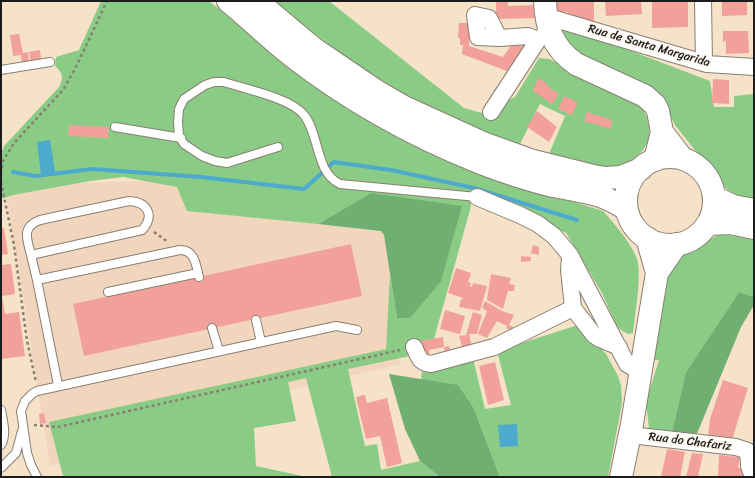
<!DOCTYPE html>
<html>
<head>
<meta charset="utf-8">
<style>
  body { margin:0 }
  #map { position:relative; width:755px; height:478px; overflow:hidden; background:#f5e2c8; font-family:Sriracha,sans-serif }
  canvas { display:block }
  .frame { position:absolute; inset:0; border:2px solid #1c1c1c; pointer-events:none }
</style>
</head>
<body>
<div id="map">
<canvas width="755" height="478"></canvas>
<div class="frame"></div>
</div>
<script>
const ctx = document.querySelector('canvas').getContext('2d');
ctx.lineJoin = 'round';
function fillPath(path, color) { ctx.fillStyle = color; ctx.fill(path, 'evenodd'); }
function stroke(path, color, width, dash) { ctx.strokeStyle = color; ctx.lineWidth = width; ctx.lineCap = dash ? 'butt' : 'round'; ctx.setLineDash(dash || []); ctx.stroke(path); }
function drawText(font, color, halo, rows, align = 'center') {
  ctx.font = font + ' Sriracha,sans-serif'; ctx.lineWidth = 3.5; ctx.setLineDash([]); ctx.textBaseline = 'middle'; ctx.strokeStyle = halo; ctx.fillStyle = color; for (const [text, x, y, turn = 0] of rows) {
    ctx.save(); ctx.translate(x, y); ctx.rotate((+turn || 0) * Math.PI / 180); ctx.textAlign = isNaN(turn) ? turn : align; if (halo) ctx.strokeText(text, 0, 0); ctx.fillText(text, 0, 0); ctx.restore();
  }
}
fillPath(new Path2D(`
  M183 180 383 216 400 364 252 399 50 466 5 185Z`), '#f1d5bd');
fillPath(new Path2D(`
  M101 1H209L271 51 342 104 397 137 477 172 603 211C613 222 632 244 637 259 642 274 635 315 633 333L628 334 621 330 616 325 602 293 566 233 473 192 470 210 434 339 406 344 410 356 348 369 365 446 377 444 381 470 420 461 440 477H332L306 378 288 382 296 421 254 428 256 466 307 477 63 476 49 422 386 349 390 275 397 319 410 318 371 193 318 224 187 211 177 187 123 177 90 181 13 195 1 199V154L4 146 59 87C64 78 63 73 55 66L56 57 79 50Z
  M273 1H329L464 108 482 113 515 97 539 58 549 59 637 100C655 123 655 149 626 163 620 165 612 169 605 169 601 169 595 166 591 165 577 162 563 158 549 154L565 116 540 104 520 144C428 118 347 61 273 1Z
  M563 25 710 81 714 107H734V96L754 94V199L739 196 725 188 675 125 659 93 651 87 583 57 564 40Z
  M718 235H728L754 240V297L739 292 686 372 672 432 649 429 646 402 659 360 651 359C656 331 661 269 684 252 694 245 707 241 718 235Z
  M578 325 606 354 618 376 621 385 622 403 608 477H500L474 409 421 379 422 372 473 358 485 409 511 405 497 351Z`), '#8acc85');
fillPath(new Path2D(`
  M371 193 462 206 441 281 410 318 397 319 384 235 381 231 318 224Z
  M739 292 754 297V305L741 327 696 436 672 432 686 372Z
  M389 374 458 385 474 409 500 477H440L420 461 405 429Z`), '#6fb072');
fillPath(new Path2D(`
  M50 140 55 172 41 174 37 142Z
  M517 424 518 446 500 447 498 425Z`), '#4daacc');
stroke(new Path2D(`
  M13 172 36 176 92 169 201 177 304 189 334 162 391 170 474 188 577 220`), '#4daacc', 4);
fillPath(new Path2D(`
  M496 1H508V6L537 5V18L496 19Z
  M554 1H594V26L568 19V12H554Z
  M605 1H641L642 14 606 16Z
  M652 1H688V27L652 28Z
  M722 1H747V15L722 16Z
  M459 23H470L469 46 503 57 512 44 525 46 507 71 462 54 463 45H460V38H458Z
  M723 31H748L749 53 726 54V41L723 42Z
  M19 34 23 53 28 52 29 62 22 63 21 55 13 56 10 35Z
  M40 50 41 59 31 62 29 52Z
  M538 78 548 84 547 86 559 94 552 104 533 91Z
  M713 79 729 80V104L712 103Z
  M564 96 578 102 572 115 558 109Z
  M537 111 557 127 549 142 527 127Z
  M587 112 612 120 611 129 584 121Z
  M69 125 109 127 108 138 68 136Z
  M4 228 8 254 1 255V229Z
  M351 244 362 296 84 356 73 304Z
  M533 245 539 247V255L531 253Z
  M521 256 531 257V261L521 262Z
  M11 264 15 294 2 296 5 314 19 312 25 356 1 359V265Z
  M456 268 471 273 468 282 471 283 470 286 472 287 473 283 487 286 480 311 459 307 461 299H463V298L448 293Z
  M491 274 511 278 509 284 515 285 514 291H508L503 309 487 300Z
  M485 301 502 311 514 315 509 325 517 329 513 332 506 328 507 326 497 321 487 338 478 334 487 311 482 308Z
  M445 310 465 316 460 334 440 329Z
  M473 312 482 315 477 334H469L473 350 464 353 459 336 466 335Z
  M443 337 444 347 449 346 450 351 445 352 444 347 429 350 430 359 424 357 417 342Z
  M495 362 504 400 488 405 479 366Z
  M723 380 748 388 732 440 708 438 710 419Z
  M365 395 367 403 387 398 402 463 387 467 380 436 366 439 356 397Z
  M44 413 46 423 40 424 39 414Z
  M667 449 685 452 680 477H661Z
  M692 453 703 454 698 477H686Z
  M719 455 740 457 738 468 746 469 745 477H718Z`), '#f2a19a');
const service = new Path2D(`
  M1 70 50 62
  M115 127 181 138
  M278 147 227 163 215 161 202 156 184 144 179 136 178 122 179 109 184 99 205 85 214 82H224C245 89 291 98 304 115 320 135 315 172 340 184L477 197
  M31 255C27 239 21 227 40 220L129 201C148 202 155 216 142 230L31 255 37 280
  M108 292 198 273
  M256 320 261 342
  M212 328 219 351
  M58 385 37 280 180 250C195 250 196 265 199 277
  M1 410C3 421 7 435 1 445
  M1 468 16 453 22 431
  M37 477 31 465 27 453 21 411 25 401 32 394 37 391 336 326 357 330`);
const minor = new Path2D(`
  M703 1 704 63
  M545 16 707 64 754 67
  M499 38 489 18 475 15 478 37 499 38 528 36 538 40
  M491 112 538 40 546 33
  M477 197 520 215 538 224 554 236 570 255 627 364 640 372
  M570 258 569 270 573 308 594 335 600 339 619 347
  M414 347C419 357 419 363 431 364L494 347 573 308
  M630 435 736 447 748 451 749 466 753 477`);
const secondary = new Path2D(`
  M545 1C546 28 553 48 576 64L645 96 655 105 658 111 662 132 655 160
  M662 132 682 158
  M647 238 657 273
  M621 477 632 424 657 273 677 244`);
const primary = new Path2D(`
  M228 1C250 19 270 39 292 56 350 101 413 136 481 163 504 172 529 180 553 186 583 192 601 192 627 210
  M257 1 313 48 378 92 404 107 483 143 533 161 593 176 606 178 621 177 641 169
  M626 201a44 44 0 1 1 88 0a44 44 0 1 1-88 0Z
  M714 197 733 206 754 210
  M707 224 730 223 754 228`);
stroke(service, '#887f72', 10);
stroke(minor, '#887f72', 18);
stroke(secondary, '#887f72', 24);
stroke(primary, '#887f72', 24);
stroke(new Path2D(`
  M1 174 3 161 14 143 63 90 76 67 107 1
  M1 182 14 245 27 341 36 382
  M154 232 168 242
  M34 425 58 427 400 350`), '#887f72', 2.5, [3, 3]);
stroke(service, '#fff', 8);
stroke(minor, '#fff', 16);
stroke(secondary, '#fff', 22);
stroke(primary, '#fff', 22);
drawText('12px', '#1c1c1c', '#fbf7ec', [
  ["Rua de Santa Margarida",649,46,16],
  ["Rua do Chafariz",690,442,7]
]);
</script>
</body>
</html>
